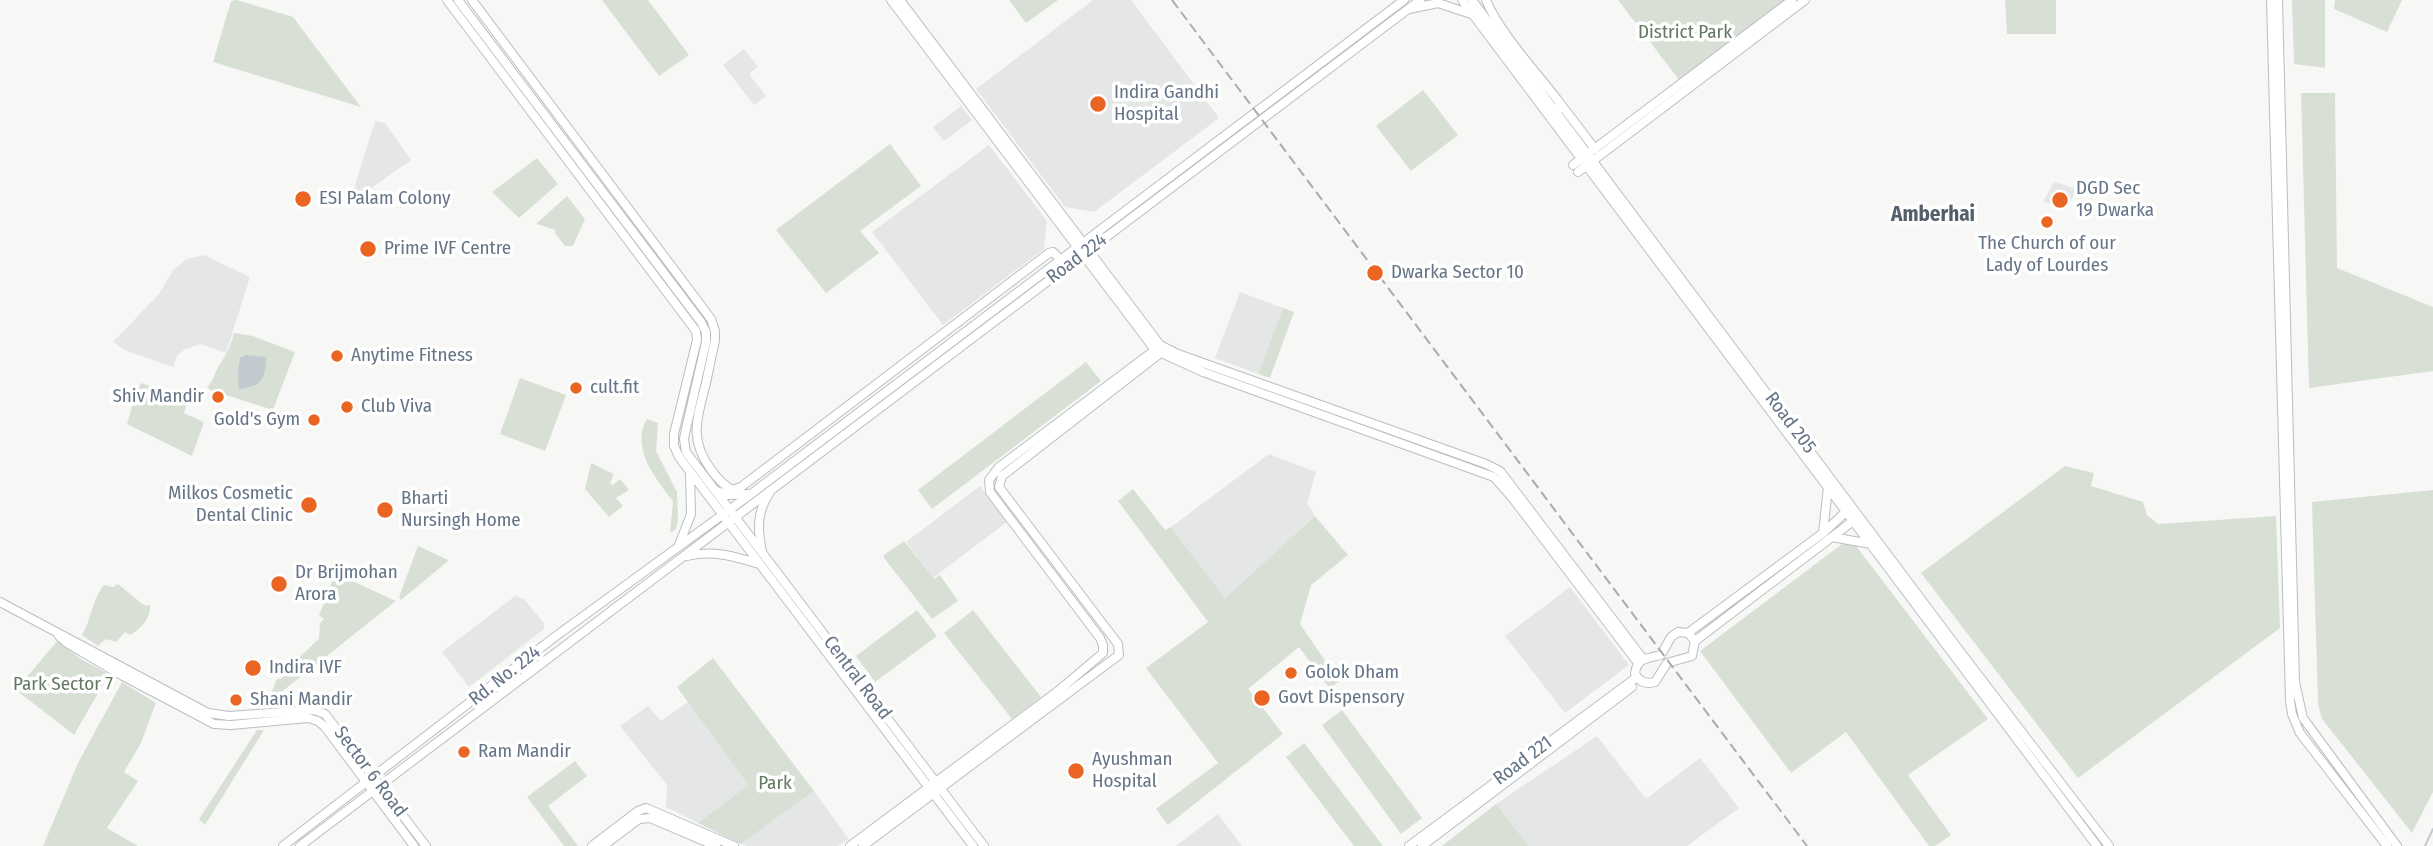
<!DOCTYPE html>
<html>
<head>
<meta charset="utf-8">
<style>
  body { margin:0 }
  canvas { display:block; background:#f7f8f5 }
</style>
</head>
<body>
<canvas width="2433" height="846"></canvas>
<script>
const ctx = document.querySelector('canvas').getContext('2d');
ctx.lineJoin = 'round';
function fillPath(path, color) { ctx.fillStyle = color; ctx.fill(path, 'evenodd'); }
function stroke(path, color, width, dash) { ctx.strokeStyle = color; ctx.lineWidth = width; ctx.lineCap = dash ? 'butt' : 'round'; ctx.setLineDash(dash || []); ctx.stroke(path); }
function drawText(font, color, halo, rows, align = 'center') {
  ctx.font = font + ' "Fira Sans Condensed",sans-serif'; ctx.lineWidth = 7; ctx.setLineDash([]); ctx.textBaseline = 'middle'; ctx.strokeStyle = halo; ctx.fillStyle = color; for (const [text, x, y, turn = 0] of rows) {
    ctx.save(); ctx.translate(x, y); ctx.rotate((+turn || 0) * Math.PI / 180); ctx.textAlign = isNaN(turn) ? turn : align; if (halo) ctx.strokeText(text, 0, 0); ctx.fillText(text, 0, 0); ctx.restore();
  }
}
fillPath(new Path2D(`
  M1093 0H1131L1219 118 1094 212 1065 207 976 89Z
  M744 49 758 67 749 74 766 96 754 105 723 65Z
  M961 106 972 120 944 141 933 127Z
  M375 121 385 123 411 160 364 193 354 189Z
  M989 145 1047 221 1044 249 943 325 872 232Z
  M2054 182 2077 189 2066 209 2043 202Z
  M204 255 250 277 226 353 200 344 184 350 177 356 173 367 124 350 113 342 159 294 173 270 187 259Z
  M1240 292 1283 308 1258 374 1215 358Z
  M1269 454 1316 472 1307 503 1315 516 1225 598 1171 527Z
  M980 486 1007 522 933 578 906 542Z
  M1570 587 1629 665 1565 713 1505 636Z
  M515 596 524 599 544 623V629L469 687 442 652Z
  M688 702 748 785 698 823 666 807 667 785 620 726 648 706 661 721Z
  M1597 736 1646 799 1700 758 1739 808 1687 846H1529L1496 804Z
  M814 791 849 839 838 846H747L741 844Z
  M1218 814 1242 846H1176Z`), '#e5e7e6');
fillPath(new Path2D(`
  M237 0 293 17 361 107 213 62 231 1Z
  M602 0H648L689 55 659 76Z
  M1009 0H1058L1026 23Z
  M1618 0H1785L1679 80Z
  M2005 0H2056V34H2007Z
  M2292 0H2325V68L2294 64Z
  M2335 0H2402L2387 32 2334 9Z
  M1423 90 1458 135 1411 171 1376 126Z
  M2301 93H2335L2337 268 2433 307V371L2309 388Z
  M890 144 921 186 860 231 879 253 826 293 776 230Z
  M537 158 558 184 519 218 492 192Z
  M567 196 585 219 573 246H565L555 233 556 230 536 224Z
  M1283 308 1294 312 1270 378 1258 374Z
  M234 333 253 336 295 352 273 410 210 390 207 387C214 381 214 373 219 366 227 353 230 348 234 333Z
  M1086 362 1101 381 932 509 918 490Z
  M520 378 566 395 545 451 500 434Z
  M141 383 189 398 184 413 204 422 192 456 127 424 135 396Z
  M647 419 658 423 656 451 677 492 678 520 676 529 670 533 673 501C656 480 630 447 647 419Z
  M591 463 614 474 610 483 613 485 620 479 629 490 616 498 623 506 609 517 585 489Z
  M2065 466 2094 473 2091 486 2143 502 2147 515 2158 524 2276 516 2280 628 2078 778 1921 573Z
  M1133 489 1165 530 1171 527 1225 598 1315 516 1348 555 1311 585 1300 624 1339 681 1330 689 1299 647 1248 689 1283 734 1168 825 1156 809 1218 763 1146 668 1208 622 1118 501Z
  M2433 490V792L2412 833 2322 719 2318 704 2312 502Z
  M1850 538 1988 719 1908 775 1951 835 1935 846H1929L1846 732 1791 773 1700 651Z
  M904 541 934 579 940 575 958 601 932 619 884 558V555Z
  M418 546 448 560 447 562 401 600 399 597Z
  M339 575 396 601 275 697 270 696 277 679H281L292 667 294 662 319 639 320 623 324 619 319 615 325 601H327L329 597 327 596 332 581H336Z
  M118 584 145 606 150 605C151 618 141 629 130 635L125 632 116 642 106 639 98 646 82 635C92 619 91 601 104 585L113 587Z
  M917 610 937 636 875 682 856 656Z
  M973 610 1041 697 1012 719 944 633Z
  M58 640 81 659 109 674 74 735 16 690Z
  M713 658 814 791 741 844 698 823 748 785 677 687Z
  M122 682 156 703 141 743 124 772 138 781 107 828 138 846H43L78 763Z
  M1342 710 1422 818 1401 834 1322 725Z
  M257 730H264L205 825 199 819Z
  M1304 743 1383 846H1354L1286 757Z
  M575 761 587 776 548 806 578 846H564L527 797Z
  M1496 804 1529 846H1442Z`), '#d8e0d6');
fillPath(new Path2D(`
  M246 355 266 357C265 379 263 386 239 389L238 370 240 358Z`), '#c2cad0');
stroke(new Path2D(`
  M2425 846 2433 829`), '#c2cad0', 2);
const secondary = new Path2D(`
  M447 0 696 331 697 340 674 434V446L679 457 973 846
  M458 0 701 322 706 332V342L686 429 684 439 686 452 984 846
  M472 0 711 319 715 331V340C712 354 709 369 706 383 697 419 688 439 712 471 718 479 723 485 732 490L741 487 1049 253 1053 252 1061 260
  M891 0 1155 350 1203 372 1494 477 1514 500 1638 663
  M900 0 1160 345 1178 354 1486 464 1500 471 1643 659
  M1462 0 2097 846
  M1472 0 1959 650 2109 846
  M1486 0C1499 32 1538 74 1560 103L1557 114
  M2271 0 2290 701 2292 714 2300 733 2387 846
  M2278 0 2295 682 2303 718 2397 846
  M1409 9 1438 3 1471 14
  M1560 103 1595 149
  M1573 165 1792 0
  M1578 172 1805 0
  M717 491 728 495 748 494
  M1823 533 1828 487
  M1832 537 1871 544
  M679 545 691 514 690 473
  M762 552C758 531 756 513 769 494
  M687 556C713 550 734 556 759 564
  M0 602 208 713 229 716 314 710 325 714 426 846
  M1678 632 1688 633 1695 641 1692 656 1667 663 1655 682C1647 684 1639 683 1635 673 1637 658 1648 658 1661 655L1671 637Z
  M1688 633 1823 533 1849 509
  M59 636 67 643 123 676 214 724 231 725 308 718 318 721 325 727 414 846
  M1695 641 1857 518
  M283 846 556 636 751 494 1404 0
  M300 846 1420 0
  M592 846 638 811 646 808 734 846
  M603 846 639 819 650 818 716 846
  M850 846 1058 691 1103 653V645L1100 638 990 492 989 480 999 467 1159 347
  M863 846 1119 655 1118 644 999 487 1002 476 1163 351
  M1409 846 1637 677
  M1422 846 1632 687`);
stroke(secondary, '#b9bec3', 10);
stroke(secondary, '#fff', 8);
stroke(new Path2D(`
  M1172 0 1807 846`), '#a7acb3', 2, [10, 5]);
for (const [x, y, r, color] of [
  [1098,104,9,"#ea6422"],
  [303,199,9,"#ea6422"],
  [2060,200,9,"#ea6422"],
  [2047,222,7,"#ea6422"],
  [368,249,9,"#ea6422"],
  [1375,273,9,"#ea6422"],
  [337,356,7,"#ea6422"],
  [576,388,7,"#ea6422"],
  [218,397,7,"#ea6422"],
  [347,407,7,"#ea6422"],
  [314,420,7,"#ea6422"],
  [309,505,9,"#ea6422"],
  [385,510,9,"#ea6422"],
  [279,584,9,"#ea6422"],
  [253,668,9,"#ea6422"],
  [1291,673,7,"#ea6422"],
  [1262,698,9,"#ea6422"],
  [236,700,7,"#ea6422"],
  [464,752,7,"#ea6422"],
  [1076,771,9,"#ea6422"]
]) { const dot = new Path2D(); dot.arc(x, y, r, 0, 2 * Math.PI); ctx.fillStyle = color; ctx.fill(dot); stroke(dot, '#fff', 2.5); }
drawText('19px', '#637961', '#fff', [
  ["District Park",1685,33],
  ["Park Sector 7",63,685],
  ["Park",775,784]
]);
drawText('19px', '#657587', '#fff', [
  ["Indira Gandhi",1114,93],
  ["Hospital",1114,115],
  ["DGD Sec",2076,189],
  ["19 Dwarka",2076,211],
  ["ESI Palam Colony",319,199],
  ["The Church of our",2047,244,"center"],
  ["Lady of Lourdes",2047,266,"center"],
  ["Prime IVF Centre",384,249],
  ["Dwarka Sector 10",1391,273],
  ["Anytime Fitness",351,356],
  ["cult.fit",590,388],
  ["Shiv Mandir",204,397,"right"],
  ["Club Viva",361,407],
  ["Gold's Gym",300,420,"right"],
  ["Milkos Cosmetic",293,494,"right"],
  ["Dental Clinic",293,516,"right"],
  ["Bharti",401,499],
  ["Nursingh Home",401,521],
  ["Dr Brijmohan",295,573],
  ["Arora",295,595],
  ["Indira IVF",269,668],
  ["Golok Dham",1305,673],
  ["Govt Dispensory",1278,698],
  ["Shani Mandir",250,700],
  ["Ram Mandir",478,752],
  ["Ayushman",1092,760],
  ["Hospital",1092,782]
], 'left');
drawText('19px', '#657587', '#fff', [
  ["Road 224",1077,259,-37],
  ["Road 205",1790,423,53],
  ["Rd. No. 224",505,676,-38],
  ["Central Road",857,678,53],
  ["Road 221",1523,761,-37],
  ["Sector 6 Road",370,772,53]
]);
drawText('bold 21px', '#545f6c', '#fff', [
  ["Amberhai",1933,215]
]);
</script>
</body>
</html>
